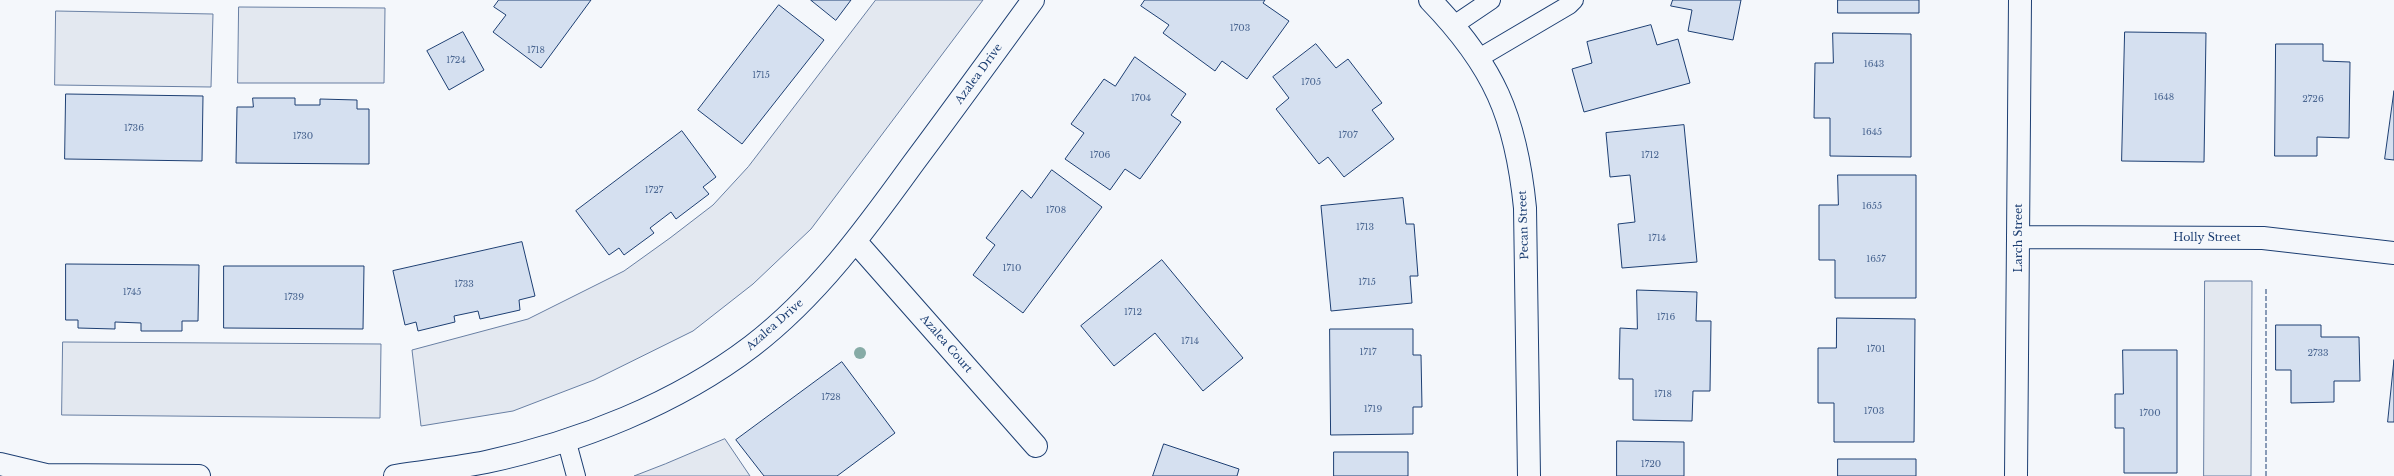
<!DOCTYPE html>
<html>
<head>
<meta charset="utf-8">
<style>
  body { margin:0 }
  canvas { display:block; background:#f4f7fb }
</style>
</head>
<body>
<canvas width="2394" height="476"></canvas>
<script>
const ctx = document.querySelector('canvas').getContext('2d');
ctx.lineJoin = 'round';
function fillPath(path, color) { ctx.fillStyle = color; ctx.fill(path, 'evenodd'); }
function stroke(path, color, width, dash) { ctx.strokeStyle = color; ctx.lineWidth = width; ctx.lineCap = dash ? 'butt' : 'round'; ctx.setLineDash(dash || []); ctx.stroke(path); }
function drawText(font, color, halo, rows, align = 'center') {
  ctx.font = font + ' "Libre Baskerville",serif'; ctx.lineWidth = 3; ctx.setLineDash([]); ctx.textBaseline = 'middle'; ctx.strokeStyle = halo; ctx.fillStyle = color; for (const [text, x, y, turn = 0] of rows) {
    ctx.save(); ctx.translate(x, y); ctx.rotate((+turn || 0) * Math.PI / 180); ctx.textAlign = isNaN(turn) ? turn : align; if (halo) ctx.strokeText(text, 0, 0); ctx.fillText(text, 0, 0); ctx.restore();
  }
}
const parking = new Path2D(`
  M876 0H983L811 229 753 284 693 331 594 380 513 411 421 426 412 350 528 319 624 271 670 238 713 205 748 167Z
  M239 7 385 8 384 83H238Z
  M56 11 213 14 211 87 55 85Z
  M2205 281H2252L2251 476H2204Z
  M63 342 381 344 380 418 62 415Z
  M725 439 750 476H634L665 464Z`);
fillPath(parking, '#e3e8f0');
stroke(parking, '#687fa3', 1);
const building = new Path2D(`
  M499 0H591L541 68 493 32 506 15 494 7Z
  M811 0H851L836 20Z
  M1145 0H1265L1263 3 1289 21 1247 79 1222 61 1215 71 1163 33 1169 25 1141 6Z
  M1673 0H1741L1733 40 1688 31 1692 10 1671 6Z
  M1838 0H1919V13H1838Z
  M779 5 824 40 742 144 698 110Z
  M1651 25 1657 45 1678 39 1690 83 1584 112 1572 69 1592 63 1587 42Z
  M463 32 484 70 449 90 427 51Z
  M2125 32 2206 33 2204 162 2122 161Z
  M1833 33 1911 34V157L1830 156V118H1814L1815 63H1833Z
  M1316 44 1336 68 1348 59 1382 103 1372 110 1394 139 1344 177 1328 157 1319 164 1276 109 1289 98 1273 77Z
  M2276 44H2323V61L2350 62 2349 138 2317 137V156H2275Z
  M1135 57 1186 94 1171 115 1181 122 1140 179 1125 169 1110 190 1065 159 1084 133 1071 124 1104 79 1115 86Z
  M2394 91V160L2385 159Z
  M66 94 203 96 202 161 65 159Z
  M253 98H295V105H320V99L357 100V109H369V164L236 163 237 107H253Z
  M1684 125 1697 262 1622 268 1618 224 1635 222 1630 175 1610 177 1606 133Z
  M682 131 716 177 703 187 709 194 676 219 671 212 650 228 654 233 624 255 619 248 609 255 576 211Z
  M1052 170 1102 207 1023 313 973 275 995 245 986 238 1022 190 1031 198Z
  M1838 175H1916V298H1835V260H1819V205H1838Z
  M1403 198 1406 224H1414L1418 276H1410L1412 303 1331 311 1321 206Z
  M522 242 535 296 519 300 520 310 480 319 478 311 454 316 455 322 418 331 416 322 405 325 393 271Z
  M1162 260 1243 358 1203 391 1155 333 1114 366 1081 326Z
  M66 264 199 265 198 321H182V331H141V323L115 322V329L78 328V320H66Z
  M224 266H364L363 329 224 328Z
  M1637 290 1697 292 1696 321H1711L1710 391H1693L1692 421 1633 420V379H1619L1620 328 1637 329Z
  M1837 318 1915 319 1914 442H1834V403H1818V348H1836Z
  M2276 325H2321V337H2359L2360 381H2334V402L2291 403V370H2276Z
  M1330 329H1413V355H1421L1422 407H1413V434L1331 435Z
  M2123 350H2177V473H2124V428H2115V394H2123Z
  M2394 360V422H2388Z
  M842 362 895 433 837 476H764L736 440Z
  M1617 441 1684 442V476H1617Z
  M1164 444 1239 469 1237 476H1153Z
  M1334 452H1408V476H1334Z
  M1838 459H1916V476H1838Z`);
fillPath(building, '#d5e0f0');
stroke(building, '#1d3f73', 1);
const service = new Path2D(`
  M1454 25 1491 0
  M1479 58 1569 5 1574 0
  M566 439 576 476`);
const minor = new Path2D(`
  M1430 0C1494 66 1516 117 1525 208L1529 476
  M2019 237 2263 238 2394 253
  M856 242 1036 446
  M0 464 46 475 199 476
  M395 476C425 471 456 468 486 462 579 442 676 404 752 346 817 296 865 230 912 165 953 110 993 55 1033 0
  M2016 476 2020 0`);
stroke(service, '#1d3f73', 20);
stroke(minor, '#1d3f73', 24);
stroke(service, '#f4f7fb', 18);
stroke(minor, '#f4f7fb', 22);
stroke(new Path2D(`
  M2266 476V287`), '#1d3f73', 1, [5, 2]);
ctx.fillStyle = '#86aba6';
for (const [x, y] of [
  [860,353]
]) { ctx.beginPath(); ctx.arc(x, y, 6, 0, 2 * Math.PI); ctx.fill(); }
drawText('9px', '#4b6792', null, [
  ["1703",1240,28],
  ["1718",536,50],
  ["1724",456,60],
  ["1643",1874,64],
  ["1715",761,75],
  ["1705",1311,82],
  ["1648",2164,97],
  ["1704",1141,98],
  ["2726",2313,99],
  ["1736",134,128],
  ["1645",1872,132],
  ["1707",1348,135],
  ["1730",303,136],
  ["1706",1100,155],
  ["1712",1650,155],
  ["1727",654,190],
  ["1655",1872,206],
  ["1708",1056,210],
  ["1713",1365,227],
  ["1714",1657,238],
  ["1657",1876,259],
  ["1710",1012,268],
  ["1715",1367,282],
  ["1733",464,284],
  ["1745",132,292],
  ["1739",294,297],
  ["1712",1133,312],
  ["1716",1666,317],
  ["1714",1190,341],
  ["1701",1876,349],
  ["1717",1368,352],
  ["2733",2318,353],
  ["1718",1663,394],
  ["1728",831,397],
  ["1719",1373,409],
  ["1703",1874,411],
  ["1700",2150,413],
  ["1720",1651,464]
]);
drawText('11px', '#1d3f73', '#f4f7fb', [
  ["Azalea Drive",979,74,-54],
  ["Pecan Street",1524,225,-92],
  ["Larch Street",2019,238,-90],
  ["Holly Street",2207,238],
  ["Azalea Drive",775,325,-41],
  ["Azalea Court",946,344,49]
]);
</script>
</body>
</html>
